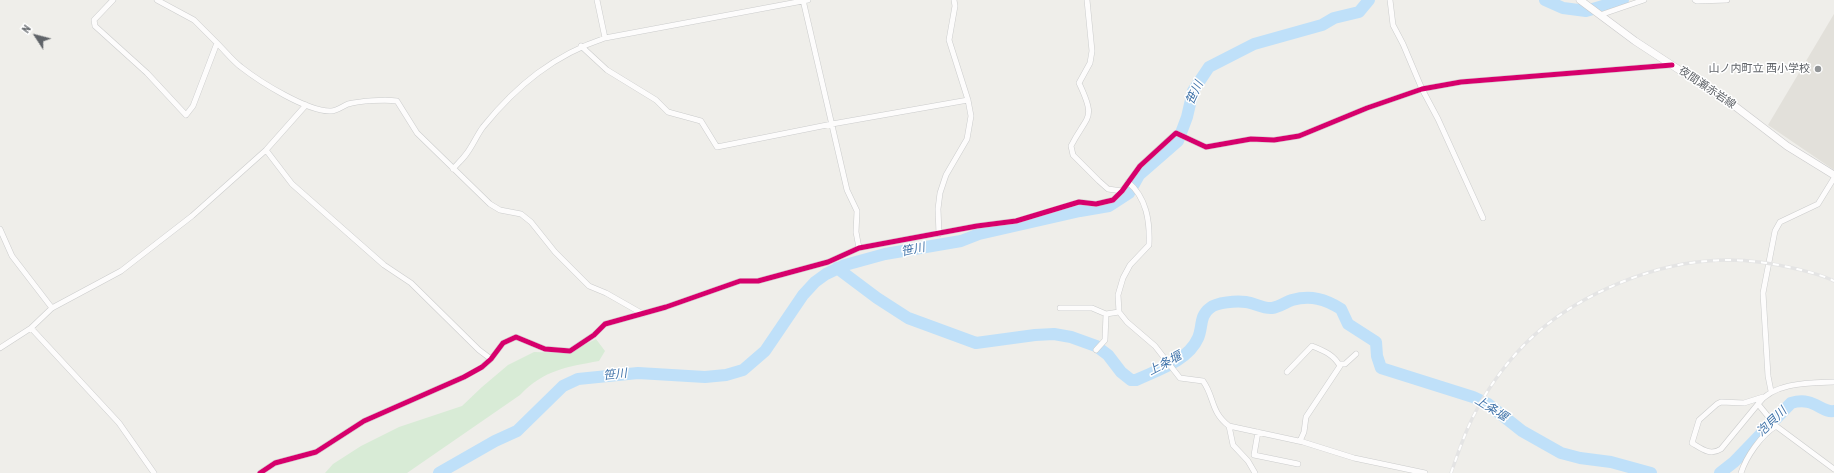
<!DOCTYPE html>
<html>
<head>
<meta charset="utf-8">
<style>
  body { margin:0 }
  #map { position:relative; width:1834px; height:473px; overflow:hidden; background:#efeeea; font-family:"Archivo Narrow",sans-serif }
  canvas { display:block }
  .north { position:absolute; left:16px; top:16px; width:40px; height:40px; -webkit-text-stroke:3px #fff; paint-order:stroke; rotate:306deg; font-size:11px; font-weight:700; line-height:16px; text-align:center; color:#5f6368 }
  .north::after { content:''; display:block; margin:auto; width:14px; height:18px; background:#5f6368; clip-path:polygon(50% 0,100% 100%,50% 72%,0 100%) }
</style>
</head>
<body>
<div id="map">
<canvas width="1834" height="473"></canvas>
<div class="north">N</div>
</div>
<script>
const ctx = document.querySelector('canvas').getContext('2d');
ctx.lineJoin = 'round';
function fillPath(path, color) { ctx.fillStyle = color; ctx.fill(path, 'evenodd'); }
function stroke(path, color, width, dash) { ctx.strokeStyle = color; ctx.lineWidth = width; ctx.lineCap = dash ? 'butt' : 'round'; ctx.setLineDash(dash || []); ctx.stroke(path); }
function drawText(font, color, halo, rows, align = 'center') {
  ctx.font = font + ' "Archivo Narrow","Noto Sans JP",sans-serif'; ctx.lineWidth = 3; ctx.setLineDash([]); ctx.textBaseline = 'middle'; ctx.strokeStyle = halo; ctx.fillStyle = color; for (const [text, x, y, turn = 0] of rows) {
    ctx.save(); ctx.translate(x, y); ctx.rotate((+turn || 0) * Math.PI / 180); ctx.textAlign = isNaN(turn) ? turn : align; if (halo) ctx.strokeText(text, 0, 0); ctx.fillText(text, 0, 0); ctx.restore();
  }
}
fillPath(new Path2D(`
  M1834 14V170L1768 125Z`), '#e2e0da');
fillPath(new Path2D(`
  M596 339 605 351 599 361C566 367 544 370 520 395L407 473H325L333 464 361 446 399 427 462 406 482 387 508 365 534 352 568 353Z`), '#d8ebd6');
stroke(new Path2D(`
  M1545 0 1563 8 1586 11 1623 0
  M837 268 877 298 908 318 976 343 1035 335 1054 334 1071 337 1096 346 1108 355 1121 372 1131 380H1136C1157 370 1188 361 1198 338 1203 327 1199 316 1210 308 1217 302 1236 301 1246 302 1254 303 1264 309 1272 308 1279 307 1286 302 1292 300 1311 295 1325 299 1341 309L1348 324 1376 342 1377 356 1381 368 1473 397 1488 404 1522 431 1561 453 1580 458 1611 462 1651 473
  M439 473 495 441 517 431 563 386 578 379 638 373 705 377 726 375 743 370 765 351 803 295 815 282 826 274 845 265 885 254 961 241 979 234 1080 211 1109 206 1129 193 1139 175 1178 141 1187 117 1193 91 1209 67 1254 44 1322 25 1334 18 1359 12 1369 0
  M1720 473 1734 462 1791 403C1814 396 1821 413 1834 411`), '#bfe0f9', 12);
const street = new Path2D(`
  M113 0 94 20 95 26 147 73 186 115 193 106 217 43C225 51 233 61 241 67 260 82 308 112 331 111 337 111 343 106 348 104 360 101 385 99 397 101L417 133 490 204 500 210 521 214 531 222 555 252 589 286 606 293 643 314
  M157 0 194 20 217 43
  M597 0 605 38
  M803 0 847 190 857 211 856 232 859 248
  M1087 0 1092 51 1090 63 1079 83C1097 121 1087 114 1071 146L1073 155 1099 181 1108 189 1122 191
  M1390 0 1393 25 1403 44 1422 89 1438 119 1483 218
  M1695 0 1697 1 1727 0
  M1600 15 1644 0
  M581 46 607 70 656 100 668 112 701 121 717 147 832 124 968 100
  M266 150 292 184 384 265 411 283 479 350 491 359
  M453 169C457 164 463 159 467 153 473 145 477 135 483 127 517 85 554 55 605 38L808 0
  M1128 182C1147 198 1150 222 1149 245L1130 265 1123 278 1118 295 1119 312 1127 322 1155 346 1180 378 1203 381C1215 398 1210 411 1229 426L1303 442 1354 458 1425 473
  M0 229 12 256 52 308
  M939 234 938 209 940 193 946 175 967 139 971 116 968 100 949 40 955 6 954 0
  M1060 308H1092L1106 314
  M31 328 119 423 154 473
  M0 348 31 328 52 308 121 271 192 216 266 150 306 105
  M1096 350 1105 340 1106 314 1119 312
  M1339 364H1345L1356 354
  M1287 372 1312 346C1324 351 1333 354 1340 366L1306 417 1304 432 1300 441
  M1834 382C1810 383 1774 382 1758 404L1776 426 1834 469
  M1771 391 1768 376 1763 293 1775 231 1780 222 1818 204 1834 178
  M1758 404 1721 449C1710 456 1702 449 1692 443L1699 420 1717 404 1721 402 1744 403 1763 397
  M1229 426 1233 445 1248 461 1255 473
  M1258 432 1254 455 1298 464
  M260 473 275 463 316 452 364 421 464 377 482 367 491 359 503 343 516 337 545 349 570 351 594 335 605 324 666 307 740 281H758L828 262 859 248 977 226 1016 221 1079 202 1096 204 1113 200 1122 191 1140 166 1176 133 1206 147 1251 139 1274 140 1299 136 1367 108 1422 89 1461 82 1672 65
  M1741 473C1746 457 1761 435 1776 426`);
const secondary = new Path2D(`
  M1580 0 1635 41 1736 107 1787 146 1834 175`);
stroke(street, '#cbcccc', 6);
stroke(secondary, '#cacacb', 8);
stroke(street, '#fdfcfc', 5);
stroke(secondary, '#fdfcfc', 7);
const rail = new Path2D(`
  M1451 473C1456 459 1461 444 1467 430 1480 399 1502 367 1526 343 1570 299 1644 266 1707 261 1736 258 1768 262 1797 269 1809 272 1822 275 1834 281`);
stroke(rail, '#e4e4e4', 3.5);
stroke(rail, '#fff', 2, [6]);
stroke(new Path2D(`
  M260 473 275 463 316 452 364 421 464 377 482 367 491 359 503 343 516 337 545 349 570 351 594 335 605 324 666 307 740 281H758L828 262 859 248 977 226 1016 221 1079 202 1096 204 1113 200 1122 191 1140 166 1176 133 1206 147 1251 139 1274 140 1299 136 1367 108 1422 89 1461 82 1672 65`), '#d6006c', 5);
for (const [x, y, r, color] of [
  [1818,69,4,"#919496"]
]) { const dot = new Path2D(); dot.arc(x, y, r, 0, 2 * Math.PI); ctx.fillStyle = color; ctx.fill(dot); stroke(dot, '#fff', 1.5); }
drawText('11px', '#5f6368', '#fff', [
  ["山ノ内町立 西小学校",1810,69]
], 'right');
drawText('11px', '#5f6368', '#fff', [
  ["夜間瀬赤岩線",1707,88,34]
]);
drawText('italic 12px', '#4174aa', '#fff', [
  ["笹川",1195,93,-65],
  ["笹川",913,250,-12],
  ["上条堰",1165,364,-28],
  ["笹川",615,375,-6],
  ["上条堰",1491,409,32],
  ["泡貝川",1772,422,-44]
]);
</script>
</body>
</html>
